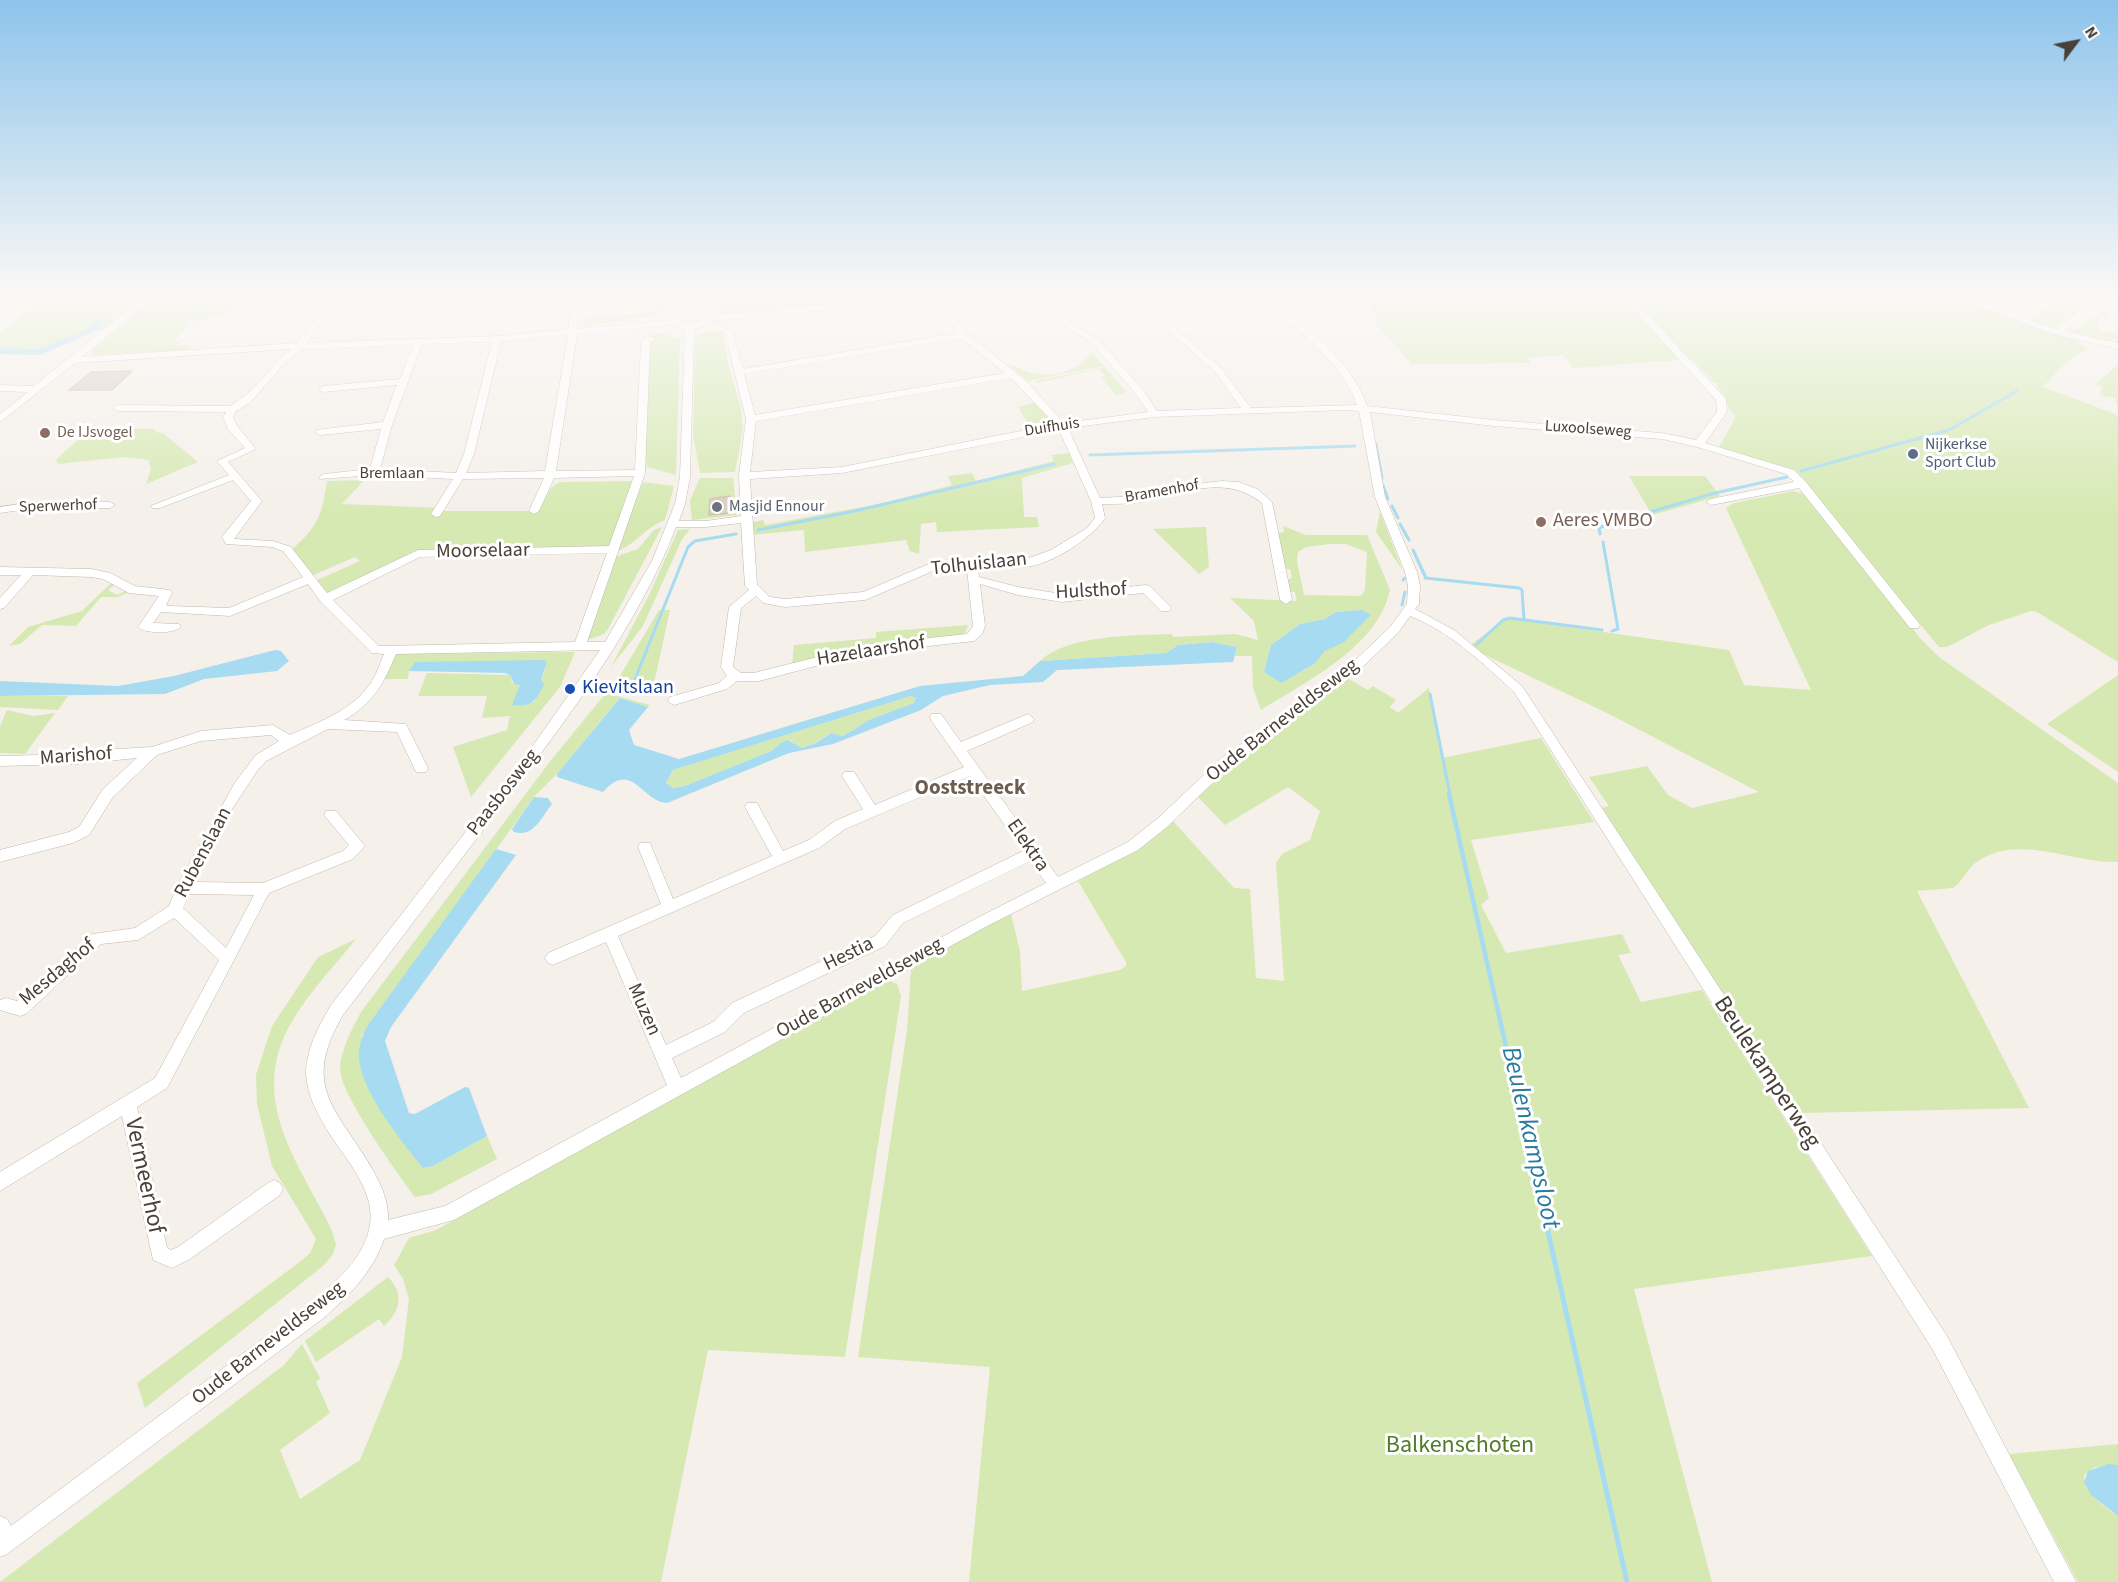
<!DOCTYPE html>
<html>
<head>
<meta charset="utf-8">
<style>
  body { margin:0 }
  #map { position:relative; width:2118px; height:1582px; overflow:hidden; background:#f5f0ea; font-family:"Source Sans 3",sans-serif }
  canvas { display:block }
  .north { position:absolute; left:2046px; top:12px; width:60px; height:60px; -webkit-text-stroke:4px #fff; paint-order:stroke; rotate:58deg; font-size:16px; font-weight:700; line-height:24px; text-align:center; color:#494037 }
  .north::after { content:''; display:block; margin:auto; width:21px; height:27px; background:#494037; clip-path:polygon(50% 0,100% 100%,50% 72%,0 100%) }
</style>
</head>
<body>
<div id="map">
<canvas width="2118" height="1582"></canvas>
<div class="north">N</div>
</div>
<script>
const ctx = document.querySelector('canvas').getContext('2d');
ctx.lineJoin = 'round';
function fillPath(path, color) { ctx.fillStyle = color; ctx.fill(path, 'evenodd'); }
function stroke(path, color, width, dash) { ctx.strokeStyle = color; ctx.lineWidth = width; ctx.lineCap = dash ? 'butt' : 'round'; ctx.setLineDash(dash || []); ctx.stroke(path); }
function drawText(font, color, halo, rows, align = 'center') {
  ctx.font = font + ' "Source Sans 3",sans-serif'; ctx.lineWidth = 6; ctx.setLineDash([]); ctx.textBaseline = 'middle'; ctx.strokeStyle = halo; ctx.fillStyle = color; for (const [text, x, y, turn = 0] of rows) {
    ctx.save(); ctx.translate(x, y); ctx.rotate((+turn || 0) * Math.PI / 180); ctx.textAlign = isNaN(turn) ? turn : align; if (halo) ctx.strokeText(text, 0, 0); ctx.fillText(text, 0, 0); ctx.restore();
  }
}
fillPath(new Path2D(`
  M658 294H683L681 302 654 316 584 326 583 319 653 311Z
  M703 294H820L823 299 819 305 812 307 721 314 714 307 702 304Z
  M1352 294H1941L2077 340 2089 350C2071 352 2055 375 2043 387L2118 415V662L2037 612 2031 611 1989 625 1947 647H1939L1798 476 1773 464 1719 447 1735 419 1734 413 1729 410 1726 398 1716 385 1720 384 1713 382 1692 359 1573 368 1563 355 1528 358 1530 363 1412 364 1374 322 1379 321 1365 300 1369 299 1367 295Z
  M1952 294H1961L2028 320 2066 294H2102L2059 326 2039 325Z
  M44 296 132 301 135 305 104 331 98 330 106 323 38 349 0 348V333Z
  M199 296 221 305H236L230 314 191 322 174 341 181 342 179 345H194L187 350 91 355 92 350 151 300Z
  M2104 310 2108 311V319L2099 317V330L2118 334V340L2085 334 2118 341V345L2077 335 2066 329 2068 327 2076 330Z
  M710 331 723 332 728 364 741 408 743 431 735 472 700 473 693 435 695 342 697 336Z
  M661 333 680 339 676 475 647 467 645 454 649 336Z
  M1091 352 1104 366 1028 381 1006 363C1013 365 1020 370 1028 372 1050 379 1080 372 1091 352Z
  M2118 365V411L2115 398 2100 395 2102 386 2095 384Z
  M1105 367 1126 392 1116 395 1101 377 1105 376 1099 369 1037 383 1035 381Z
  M1036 402 1052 422 1031 428 1018 407Z
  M90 428 154 429 156 432 163 433 198 462 146 484 151 469 148 460 124 457 58 464 56 460Z
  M1069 453 1073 463 1022 478 1024 517H1037L1039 527 937 532 936 522 921 524 919 554 910 551 906 540 805 552 804 530 751 535 750 523 763 520 765 525 884 503 952 485 948 476 972 473 976 481 1054 461 1051 455Z
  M1629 476H1705L1720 496 1652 515Z
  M700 478H733L737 515 692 520 690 500Z
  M364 480 342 504 442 508 444 511H538L551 488 559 482 637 481 609 547 423 550 327 593 317 580 360 561 355 557 311 576 290 551C317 528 322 516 327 481Z
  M643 482 674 486 665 520C644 528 637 544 615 552Z
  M1793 491 1804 494 1809 499 1920 638 1939 657 2118 783V862C2074 864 2020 833 1978 861 1967 868 1964 880 1953 888L1917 891 2029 1108 1800 1113 1601 808 1609 806 1589 777 1647 766 1668 795 1692 808 1759 792 1605 712 1468 647 1506 618 1729 650 1744 685 1811 690 1726 508 1734 503Z
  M1380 512 1402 569 1376 532Z
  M1283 526 1306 535H1367L1390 590C1378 647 1307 681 1261 710L1253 688 1252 656H1235L1237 647 1212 642 1178 645 1166 653 1040 661C1066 635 1136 635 1172 634L1173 637 1235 634 1258 640 1254 621 1230 598 1297 601 1295 592 1288 591 1286 580 1292 578 1290 569H1284L1278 533 1284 532ZM1329 544H1346L1367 552 1365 590 1361 596 1304 595 1297 561 1298 552 1306 547ZM1362 610 1363 622 1347 638 1322 653 1306 669 1291 676 1264 672 1271 645 1300 624 1326 619 1336 612Z
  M662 527 608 629 604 634 585 641 612 558 638 549 654 530Z
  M1206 527 1209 567 1199 574 1153 529Z
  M690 529 682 539 643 626 611 667 650 593 678 530Z
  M111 583 116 584 108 590 117 595 127 590 130 592 117 597H101L76 626 42 625 20 644 9 646 28 627 82 611Z
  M659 610H670L655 679 648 688 617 681Z
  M968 625 964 635 889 641 792 664 794 645 876 638V632Z
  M575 652 560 687 471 797 453 747 507 730 510 716 482 718 487 696H418L427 673 510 675 512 683 520 684 515 706 535 701 546 666 409 671 408 679H383L394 654Z
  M2118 675V772L2047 724Z
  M1349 679 1368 690 1373 686 1396 700 1390 707 1398 713 1429 688 1442 758 1541 738 1594 822 1471 840 1489 898 1481 905 1506 953 1622 934 1631 953 1618 955 1641 1002 1702 990 1872 1256 1634 1289 1712 1582H969L990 1367 858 1357 907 1030 911 969 913 964 1011 914 1020 951 1022 991 1120 970 1126 966V962L1078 881 1128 855 1172 820 1234 888 1250 889 1256 978 1284 981 1276 863 1282 854 1310 840 1320 811 1288 787 1225 825 1197 796 1287 724Z
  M606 693 650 705 648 707 620 698 613 706 557 774 534 797 361 1037 423 1168 433 1166 487 1136 497 1159 431 1194 415 1197C398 1174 339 1093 340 1068 341 1049 352 1029 361 1012L552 759Z
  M0 696H68L58 710 0 707Z
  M911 696 916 698 914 703 871 719 843 736 830 733 816 743 801 748 789 740 782 742 771 751 685 786 673 788 666 783 673 770Z
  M7 710 33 716 55 713 25 754 0 753V726Z
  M356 939C304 1004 251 1046 285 1137 297 1169 317 1199 332 1231L336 1245 333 1254 323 1266 145 1408 137 1383 301 1261 310 1253 316 1239 272 1166 257 1104 256 1075 272 1026 318 957Z
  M888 980 897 984 901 996 845 1357 708 1350 661 1582H0L284 1365 302 1344 320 1378 316 1382 330 1413 280 1450 300 1499 360 1460 402 1357 409 1299 403 1279 394 1265 409 1238 436 1230Z
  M388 1277C405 1294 400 1312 384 1326L379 1319 316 1362 305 1341Z
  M2118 1444V1465L2095 1467 2084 1475C2084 1494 2104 1506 2118 1516V1582H2078L2009 1454Z`), '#d6e9b2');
fillPath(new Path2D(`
  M101 319 107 321 98 330 40 355 0 354V348L38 349 46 346 90 328 93 320Z
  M1362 610 1371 615 1344 642 1325 651 1314 664 1281 683 1264 672 1271 645 1300 624 1325 619 1336 612Z
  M1212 642 1237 647 1233 662 1057 670 1043 682 990 685 943 696 921 710 833 744 789 753 667 803C642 802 632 759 603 792L557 777V774L620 698 648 707 629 730 634 745 679 759 920 686 1023 676 1040 661 1166 653 1178 645ZM911 696 916 698 914 703 871 719 843 736 831 733 816 743 802 748 788 740 782 742 771 751 685 786 673 788 666 783 673 770Z
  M275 650 281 651 289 661 277 671 204 679 165 694 0 696V681L118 686 174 676Z
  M544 660 547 662 541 680 544 684C537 700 531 708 512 705L520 685 514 684 510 675 505 673 409 671 415 662Z
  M534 797 548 798 552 804C541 818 533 838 514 832L512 829Z
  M496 849 516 855 391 1027 385 1041 409 1113 415 1114 465 1087 469 1088 487 1136 433 1166 423 1168C402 1142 363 1094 359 1060 358 1046 362 1036 368 1025Z
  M2108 1464 2118 1465V1516L2091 1495 2084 1482 2088 1471Z`), '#a6dbf1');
stroke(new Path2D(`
  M1376 444 1382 478
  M1090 455 1355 446
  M1801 471 1949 430 2017 391
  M1383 485 1388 499
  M1392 506 1398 518
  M1400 524 1409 540
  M758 530 855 511 1054 464
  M1600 534 1599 528 1606 525 1715 493 1787 477
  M1603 542 1618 629 1612 631
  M1413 550 1426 578
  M1425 578 1519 588 1522 590 1524 620
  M1403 580 1405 578
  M1402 605 1405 592
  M1476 645 1503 620 1510 618 1602 630
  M635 679 688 547 695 541 736 534
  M1430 694 1450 795`), '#a6dbf1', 3);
stroke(new Path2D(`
  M1449 794 1528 1144`), '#a6dbf1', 4.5);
stroke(new Path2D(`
  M1528 1143 1627 1582`), '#a6dbf1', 5);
const building = new Path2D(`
  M132 371 112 390H69L91 372Z
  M730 496V513L709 515 710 499Z`);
fillPath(building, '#dacec2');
stroke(building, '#d2c2b2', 1.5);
const minor = new Path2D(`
  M65 294 145 296 157 294 82 357 297 343 314 319 341 294H350L349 296 500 294 496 297 343 302 320 323 307 343 497 336 569 329 568 306 572 294H580L576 306 578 329 671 320 673 315 687 311 689 294H697L696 310 706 312 708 316 829 304 894 294H916L829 310 709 321 708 324 694 329 690 477 685 504 679 521H706L741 516 739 476 746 419 725 333 712 327 716 324 733 331 743 369 957 333 929 294H938L966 333 1027 382 1064 423 1148 412 1136 394 1092 343 1056 320 1028 294H1037L1062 316 1098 339 1143 390 1157 411 1241 408 1215 372 1128 294H1137L1221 368 1251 408 1357 405C1340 356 1292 330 1259 294H1268L1276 301 1354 295 1358 298 1357 300 1282 306C1314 334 1353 364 1367 406L1494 420 1662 433 1696 440 1717 412 1716 400 1620 294H1629L1726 399 1727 412 1705 443 1794 470 1806 482 1918 622 1920 625 1918 628H1910L1799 488 1711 505 1706 502 1711 499 1794 482 1786 474 1697 447 1662 439 1494 426 1370 412 1385 497 1417 572 1420 586 1419 604 1415 609 1454 630 1522 686 1947 1336 2076 1582H2054L1933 1350 1514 692C1484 664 1449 631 1410 616L1398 633 1354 675 1233 763 1167 827 1138 850 987 926 454 1220 384 1239C373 1272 350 1294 325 1317L7 1554 0 1557V1516L7 1519 11 1526 311 1303C342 1277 383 1242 367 1196 360 1174 342 1153 329 1133 318 1115 307 1095 306 1074 306 1049 319 1026 331 1005L537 740 600 650 396 654C384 683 373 704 344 720L406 724 428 768 426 772H416L397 732 328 729 266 761 257 771 232 809 194 882 263 883 343 851 349 845 324 815 326 811H336L365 846 353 859 269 893 167 1088 137 1107 167 1248 171 1250 178 1247 268 1183 274 1180 280 1183 283 1189 280 1195 190 1259 172 1268 153 1260 122 1116 0 1191V1172L155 1078 219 960 174 918 138 940 101 944 26 1014 20 1016 0 1010V1000L6 998 17 1001 92 934 135 928 169 906 178 884 236 781 256 755 279 741 271 735 201 741 157 755 113 797 89 835 73 843 0 862V850L69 832 79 827 103 789 137 758 77 764 0 766V756L77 754 101 750 152 747 201 731 273 725 290 735C316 723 349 712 367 688 375 679 379 666 384 654L372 653 321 602 308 584 230 616 161 612 153 623 179 624 181 627C174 634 145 634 138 627L159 596 129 593 103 579 91 577 33 575 4 608 0 609V598L21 575H0V567L91 569 110 573 135 586 170 590 172 593 166 605 168 606 229 608 303 577 283 551 272 547 226 544 222 537 251 501 233 480 160 508H152L151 506 229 475 217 461 245 448 228 429 223 417 226 412 118 411 113 408 118 405 230 406C254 393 270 367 291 349L75 363 0 422V414L28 392 0 391V385L34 386 139 301 69 297ZM692 315 699 316 700 321 689 325 680 323V318ZM671 325 685 330 680 477 675 504 652 561 605 642H587L645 473 650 343 656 338 648 336 641 342 635 470 556 471 577 334ZM568 335 545 471 466 473 474 454 501 341ZM961 338 1005 373 755 415 744 374ZM492 342 464 454 456 473 380 469 392 425 422 344ZM413 345 400 379 323 386 318 389 323 392 397 385 383 422 316 430 315 432 320 435 381 429 370 469 324 474 319 477 320 479 374 475 453 479 431 514 436 517 440 516 463 479 544 478 529 511 534 514 539 511 554 478 634 476 609 546 418 550 327 593 291 547 273 541 234 539 262 501 228 462 256 449 237 426 233 417 236 411 250 403 281 367 302 349ZM1011 378 1055 424 842 467 750 472 756 421ZM1346 410 1359 411 1375 497 1405 572 1408 586 1407 604 1390 627 1346 669 1223 757 1157 819 1128 842 1058 877 967 751 1033 722 1034 719 1028 714 961 742 941 714H931L930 717 931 720 964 767 875 805 854 772H844L842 776 863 809 835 821 809 840 783 851 757 803H747L745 807 772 856 673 899 650 843H640L638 847 661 904 548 953 545 958 548 963 553 965 606 942 667 1085 445 1206 388 1220C389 1203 382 1187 374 1172 339 1110 299 1089 343 1015 397 944 451 872 505 801 568 718 639 624 676 527H706L741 523 745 586 749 590 729 607 721 667 727 676 719 683 670 697 668 700 670 703 674 705 727 689 737 681H759L865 653 974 641 982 634 985 626 980 584 1018 595 1062 602 1143 593 1161 611H1169L1171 608 1169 605 1150 586 1146 585 1062 594 1018 587 979 577 978 569C994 568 1010 569 1026 567 1052 564 1091 539 1105 518L1102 504C1115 504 1127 504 1140 502 1182 494 1224 473 1262 503L1280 600 1286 604 1292 600 1272 502 1257 489 1239 482 1222 481 1188 485 1138 496 1100 498 1068 428 1154 417ZM1059 430 1091 501 1095 518 1087 528 1051 550 1026 559 931 563 863 592 785 599 770 597 757 585 750 479 842 473ZM607 553 575 642 379 646 333 600 420 557ZM967 569 973 626 967 634 865 645 754 673H741L733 667 741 608 756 596 763 603 785 607 865 600 933 571ZM970 776 1023 851 893 915 875 936 732 1003 713 1022 666 1045 618 936 819 848 845 829ZM1030 861 1046 883 977 918 681 1078 672 1058 725 1032 744 1013 885 946 903 923ZM189 894 254 895 226 948 183 908Z
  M1944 294H1957L2056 329 2095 299H2101V303L2064 331 2118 343V349L2054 334Z
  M34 502H110L115 505 110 508H34L0 513V507Z`);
stroke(minor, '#c1b7ac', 1);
fillPath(minor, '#fff');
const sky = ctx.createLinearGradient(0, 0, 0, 516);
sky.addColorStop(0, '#8dc4ec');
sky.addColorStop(0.57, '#faf8f6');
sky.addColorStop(1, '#faf8f600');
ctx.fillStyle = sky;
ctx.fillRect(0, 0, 2118, 516);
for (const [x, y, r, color] of [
  [45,433,6,"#8d6e63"],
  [1913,454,6,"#5c6f8a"],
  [717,507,6,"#6b7280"],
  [1541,522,6,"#8d6e63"],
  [570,689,6,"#1a4fb4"]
]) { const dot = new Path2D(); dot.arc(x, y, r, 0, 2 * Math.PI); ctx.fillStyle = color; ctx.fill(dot); stroke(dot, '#fff', 2); }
drawText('16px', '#494037', '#fff', [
  ["Duifhuis",1052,428,-9],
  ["Luxoolseweg",1588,430,4],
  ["Bremlaan",392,474],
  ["Bramenhof",1162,492,-10],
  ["Sperwerhof",58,507,-2]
]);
drawText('16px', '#785e54', '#fff', [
  ["De IJsvogel",57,433]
], 'left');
drawText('16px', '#4e5e75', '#fff', [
  ["Nijkerkse",1925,445],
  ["Sport Club",1925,463]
], 'left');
drawText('16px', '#5b616d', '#fff', [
  ["Masjid Ennour",729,507]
], 'left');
drawText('20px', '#785e54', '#fff', [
  ["Aeres VMBO",1553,522]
], 'left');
drawText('20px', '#494037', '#fff', [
  ["Moorselaar",483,552,-1],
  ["Tolhuislaan",979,565,-6],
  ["Hulsthof",1091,592,-3],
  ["Hazelaarshof",871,652,-9],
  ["Oude Barneveldseweg",1283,721,-38],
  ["Marishof",76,757,-4],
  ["Paasbosweg",504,793,-52],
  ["Elektra",1027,846,55],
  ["Rubenslaan",204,853,-62],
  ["Hestia",849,955,-26],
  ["Mesdaghof",58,973,-40],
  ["Oude Barneveldseweg",860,989,-29],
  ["Muzen",643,1010,66],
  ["Oude Barneveldseweg",269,1344,-38]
]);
drawText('20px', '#164399', '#fff', [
  ["Kievitslaan",582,689]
], 'left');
drawText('bold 21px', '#6c5d4f', '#fff', [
  ["Ooststreeck",970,789]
]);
drawText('24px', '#494037', '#fff', [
  ["Beulekamperweg",1766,1073,57],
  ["Vermeerhof",143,1176,78]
]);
drawText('24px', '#527c29', '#fff', [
  ["Balkenschoten",1460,1447]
]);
drawText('italic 26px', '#2a7a9e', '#fff', [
  ["Beulenkampsloot",1529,1138,77]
]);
</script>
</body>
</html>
